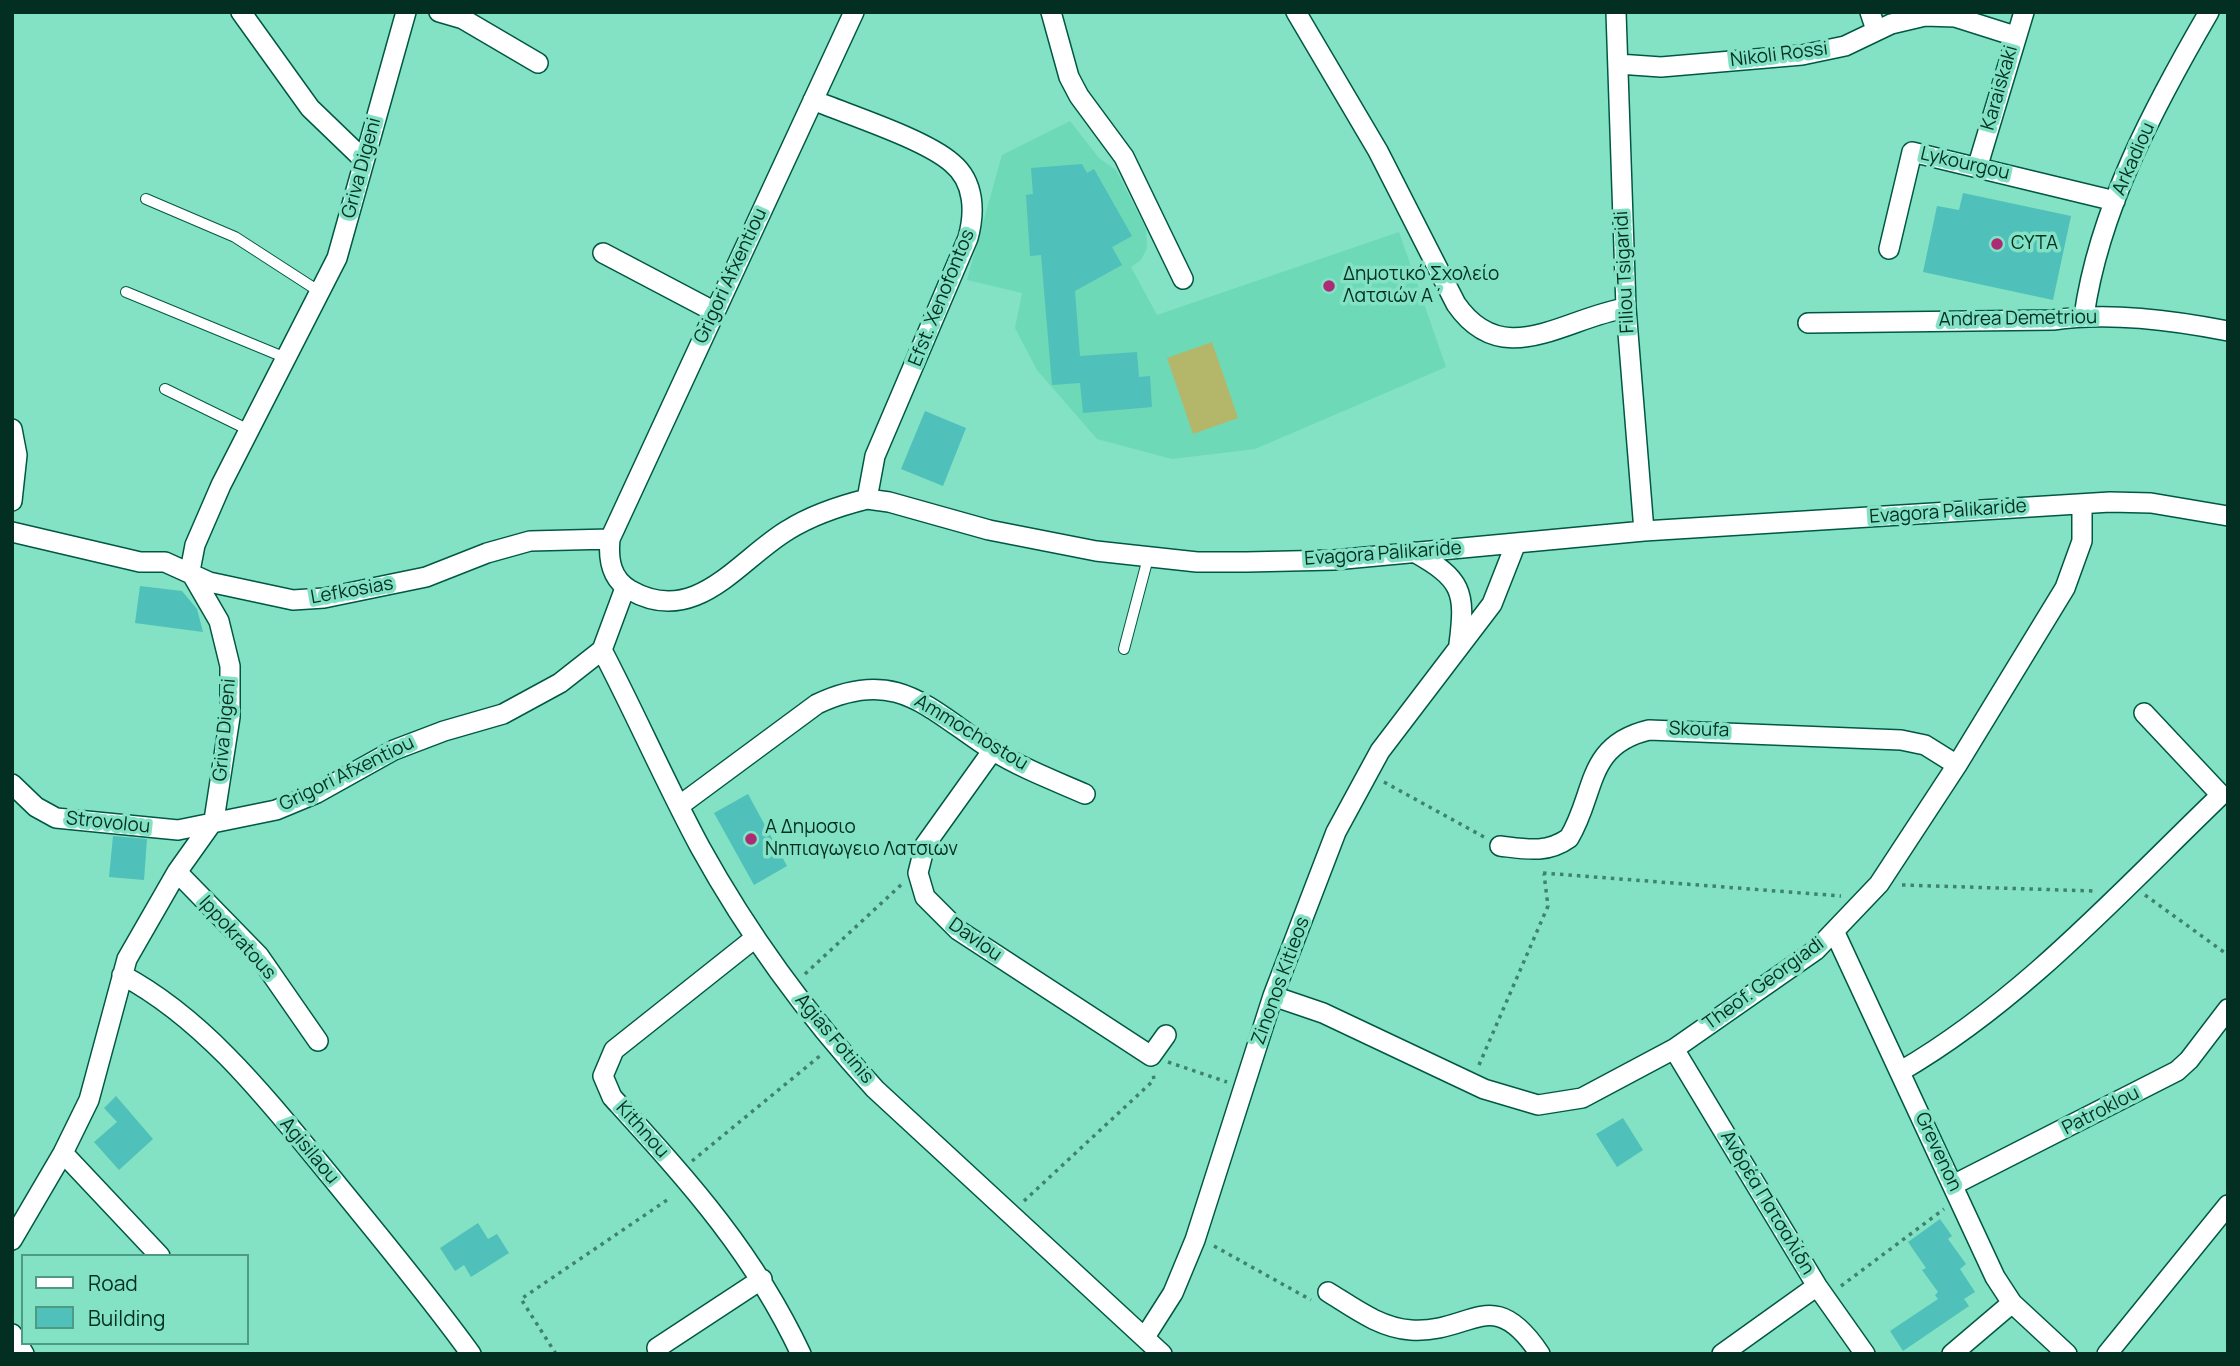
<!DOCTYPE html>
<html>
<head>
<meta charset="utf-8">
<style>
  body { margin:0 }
  #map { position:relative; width:2240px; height:1366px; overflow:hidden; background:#82e2c3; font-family:Manrope,sans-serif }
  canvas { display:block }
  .frame { position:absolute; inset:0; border:14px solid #032f23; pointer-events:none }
  .legend { position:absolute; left:21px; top:1254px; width:228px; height:91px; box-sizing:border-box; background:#82e2c3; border:2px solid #4f9a83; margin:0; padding:9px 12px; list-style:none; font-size:21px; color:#032f23 }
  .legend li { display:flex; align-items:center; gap:14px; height:35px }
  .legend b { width:35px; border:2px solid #4f9a83 }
</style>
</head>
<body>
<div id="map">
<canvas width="2240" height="1366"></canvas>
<div class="frame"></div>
<ul class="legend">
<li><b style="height:9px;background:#fff"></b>Road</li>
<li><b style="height:19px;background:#4fc0ba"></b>Building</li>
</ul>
</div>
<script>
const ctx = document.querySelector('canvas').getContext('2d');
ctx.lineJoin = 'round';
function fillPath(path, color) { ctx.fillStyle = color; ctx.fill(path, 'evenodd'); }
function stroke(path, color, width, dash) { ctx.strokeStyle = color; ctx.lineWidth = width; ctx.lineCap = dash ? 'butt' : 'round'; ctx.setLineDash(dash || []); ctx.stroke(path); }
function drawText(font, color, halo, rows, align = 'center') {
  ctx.font = font + ' Manrope,sans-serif'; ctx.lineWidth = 7; ctx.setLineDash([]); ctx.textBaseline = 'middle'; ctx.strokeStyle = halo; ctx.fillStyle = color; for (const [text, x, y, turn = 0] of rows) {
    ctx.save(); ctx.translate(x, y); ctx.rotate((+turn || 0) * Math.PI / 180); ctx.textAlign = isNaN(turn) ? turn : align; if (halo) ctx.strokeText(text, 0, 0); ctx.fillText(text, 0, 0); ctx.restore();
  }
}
fillPath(new Path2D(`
  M1070 121 1099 158 1116 170 1146 229 1147 248 1141 260 1131 267 1157 315 1399 232 1446 367 1255 449 1172 459 1097 439 1037 370 1015 328 1022 293 967 280 1002 155Z`), '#6dd9b7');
fillPath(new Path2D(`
  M1212 342 1238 418 1193 434 1167 358Z`), '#b4b76a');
fillPath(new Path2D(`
  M1082 164 1087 173 1094 169 1132 236 1112 247 1122 265 1075 291 1080 356 1137 352 1139 377 1150 376 1152 407 1083 413 1080 383 1052 385 1041 255 1030 256 1026 195 1033 194 1031 168Z
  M1963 193 2071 216 2053 300 1923 272 1937 206 1959 210Z
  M925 411 966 428 943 486 901 469Z
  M140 586 182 591 197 609 203 632 135 623Z
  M748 794 787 866 754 885 714 813Z
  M113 836 147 839 144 880 109 877Z
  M116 1096 153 1139 119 1170 94 1142 117 1122 104 1108Z
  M1623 1118 1643 1150 1617 1167 1596 1134Z
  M1940 1219 1952 1236 1948 1239 1966 1264 1960 1269 1975 1292 1964 1299 1969 1306 1903 1351 1890 1331 1938 1299 1935 1295 1938 1292 1922 1270 1926 1268 1908 1242Z
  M478 1223 488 1239 497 1234 509 1253 471 1277 464 1265 455 1271 440 1248Z`), '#4fc0ba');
const lane = new Path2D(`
  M146 199 235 237 320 292
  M126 292 286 358
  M165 389 249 430
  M1124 649 1148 558`);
const street = new Path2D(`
  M241 12 310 108 364 160
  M439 12 463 19 538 63
  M854 12 610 539C608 560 611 579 630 590 696 628 739 559 788 530 812 515 839 506 867 499L889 502 989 530 1096 551 1197 562H1247L1334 560 1644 531 2110 502 2151 503 2228 516
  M1051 12 1069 77 1079 96 1124 157 1183 279
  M1296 12 1378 151 1456 304C1503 372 1564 318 1626 308
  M1616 12 1626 308 1644 531
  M1870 12 1876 30
  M1618 64 1661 67 1802 55 1845 46 1891 24 1925 16 1955 17 2015 36
  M813 100C849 115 925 139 952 163 975 182 975 213 968 238L875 456 867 499
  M1978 165 2024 12
  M1889 249 1912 152 2115 201
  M603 253 715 312
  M2084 316C2099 209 2155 105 2209 12
  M1808 323 2053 320C2110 312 2171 320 2228 331
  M12 429 17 455 12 501
  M12 532 140 562H165L209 582 293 600 324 598 426 577 487 553 530 541 610 539
  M1414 552C1462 579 1466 591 1459 644
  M602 650C636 715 665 782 700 847 748 934 808 1016 875 1089L1162 1354
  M993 750 925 845 918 873 925 897 958 930 1151 1056 1166 1035
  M12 784 36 807 56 818 178 830 276 810 317 793 394 750 444 731 503 714 560 683 602 650 625 588
  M679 806 817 704C897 666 928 709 992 750 1021 768 1053 780 1085 794
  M1500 846C1525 849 1547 854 1569 838 1596 794 1585 745 1649 730L1901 740 1925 745 1957 765
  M177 872 259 956 318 1041
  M1835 933 1995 1277 2012 1303 2067 1354
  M755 938 614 1050 603 1076 612 1097C688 1181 752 1250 801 1354
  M122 975C207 1020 271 1104 332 1178 379 1236 427 1293 471 1354
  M1273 996 1323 1013 1484 1089 1538 1105 1582 1098 1674 1049 1816 950 1879 884 1957 765 2065 588 2082 541V505
  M1674 1049 1817 1286 1865 1354
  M1901 1071C2023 1000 2120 892 2221 795L2144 713
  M63 1153 160 1256
  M1953 1185 2177 1071 2189 1060 2228 1009
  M12 1240 63 1153 89 1100 127 959 177 872 214 820 230 717V666L219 621 190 571 195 545 221 485 337 258 406 12
  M1328 1292C1354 1308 1380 1328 1411 1330 1472 1334 1492 1282 1540 1354
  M12 1334 24 1354
  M1145 1337 1173 1293 1195 1240 1273 996 1336 832 1380 751 1492 604 1516 543
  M657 1348 762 1279
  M1722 1354 1817 1286
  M1952 1354 2012 1303
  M2107 1354 2228 1205`);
stroke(lane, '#005844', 12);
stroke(street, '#005844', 22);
stroke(new Path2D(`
  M1384 782 1484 837
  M1543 873 1841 896
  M1902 885 2094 891
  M2145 895 2228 955
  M805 974 902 884
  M1168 1062 1227 1082
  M1479 1065 1548 906 1544 874
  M692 1161 821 1055
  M1024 1201 1154 1080 1153 1073
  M1214 1246 1311 1300
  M1841 1286 1944 1209
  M556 1354 521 1299 670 1198`), '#3f836e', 3.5, [3.5, 5]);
stroke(lane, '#fff', 10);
stroke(street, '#fff', 19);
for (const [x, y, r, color] of [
  [1997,244,7,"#ad2a75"],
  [1329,286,7,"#ad2a75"],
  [751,839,7,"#ad2a75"]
]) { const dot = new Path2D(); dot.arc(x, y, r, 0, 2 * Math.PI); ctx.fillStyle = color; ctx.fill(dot); stroke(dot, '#82e2c3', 2.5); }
drawText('19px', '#032f23', '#82e2c3', [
  ["Nikoli Rossi",1779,55,-7],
  ["Karaiskaki",2000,88,-74],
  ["Arkadiou",2134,159,-66],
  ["Lykourgou",1965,164,13],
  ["Griva Digeni",362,168,-75],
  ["Filiou Tsigaridi",1625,272,-93],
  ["Grigori Afxentiou",731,276,-65],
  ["Efst. Xenofontos",942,298,-68],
  ["Andrea Demetriou",2018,319,-1],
  ["Evagora Palikaride",1948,512,-4],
  ["Evagora Palikaride",1383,554,-4],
  ["Lefkosias",352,591,-10],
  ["Griva Digeni",225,730,-85],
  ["Skoufa",1699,730,2],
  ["Ammochostou",971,733,31],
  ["Grigori Afxentiou",347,774,-26],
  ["Strovolou",108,823,6],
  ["Ippokratous",237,938,48],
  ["Davlou",975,940,35],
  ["Zinonos Kitieos",1281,981,-70],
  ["Theof. Georgiadi",1764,984,-36],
  ["Agias Fotinis",834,1039,50],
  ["Patroklou",2101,1111,-27],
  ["Kithnou",642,1130,48],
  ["Agisilaou",309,1151,50],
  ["Grevenon",1938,1152,65],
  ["Ανδρέα Πατσαλίδη",1767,1203,59]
]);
drawText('19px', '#032f23', '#82e2c3', [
  ["CYTA",2011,244],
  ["Δημοτικό Σχολείο",1343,275],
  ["Λατσιών Α΄",1343,297],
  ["Α Δημοσιο",765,828],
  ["Νηπιαγωγειο Λατσιων",765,850]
], 'left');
</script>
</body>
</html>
